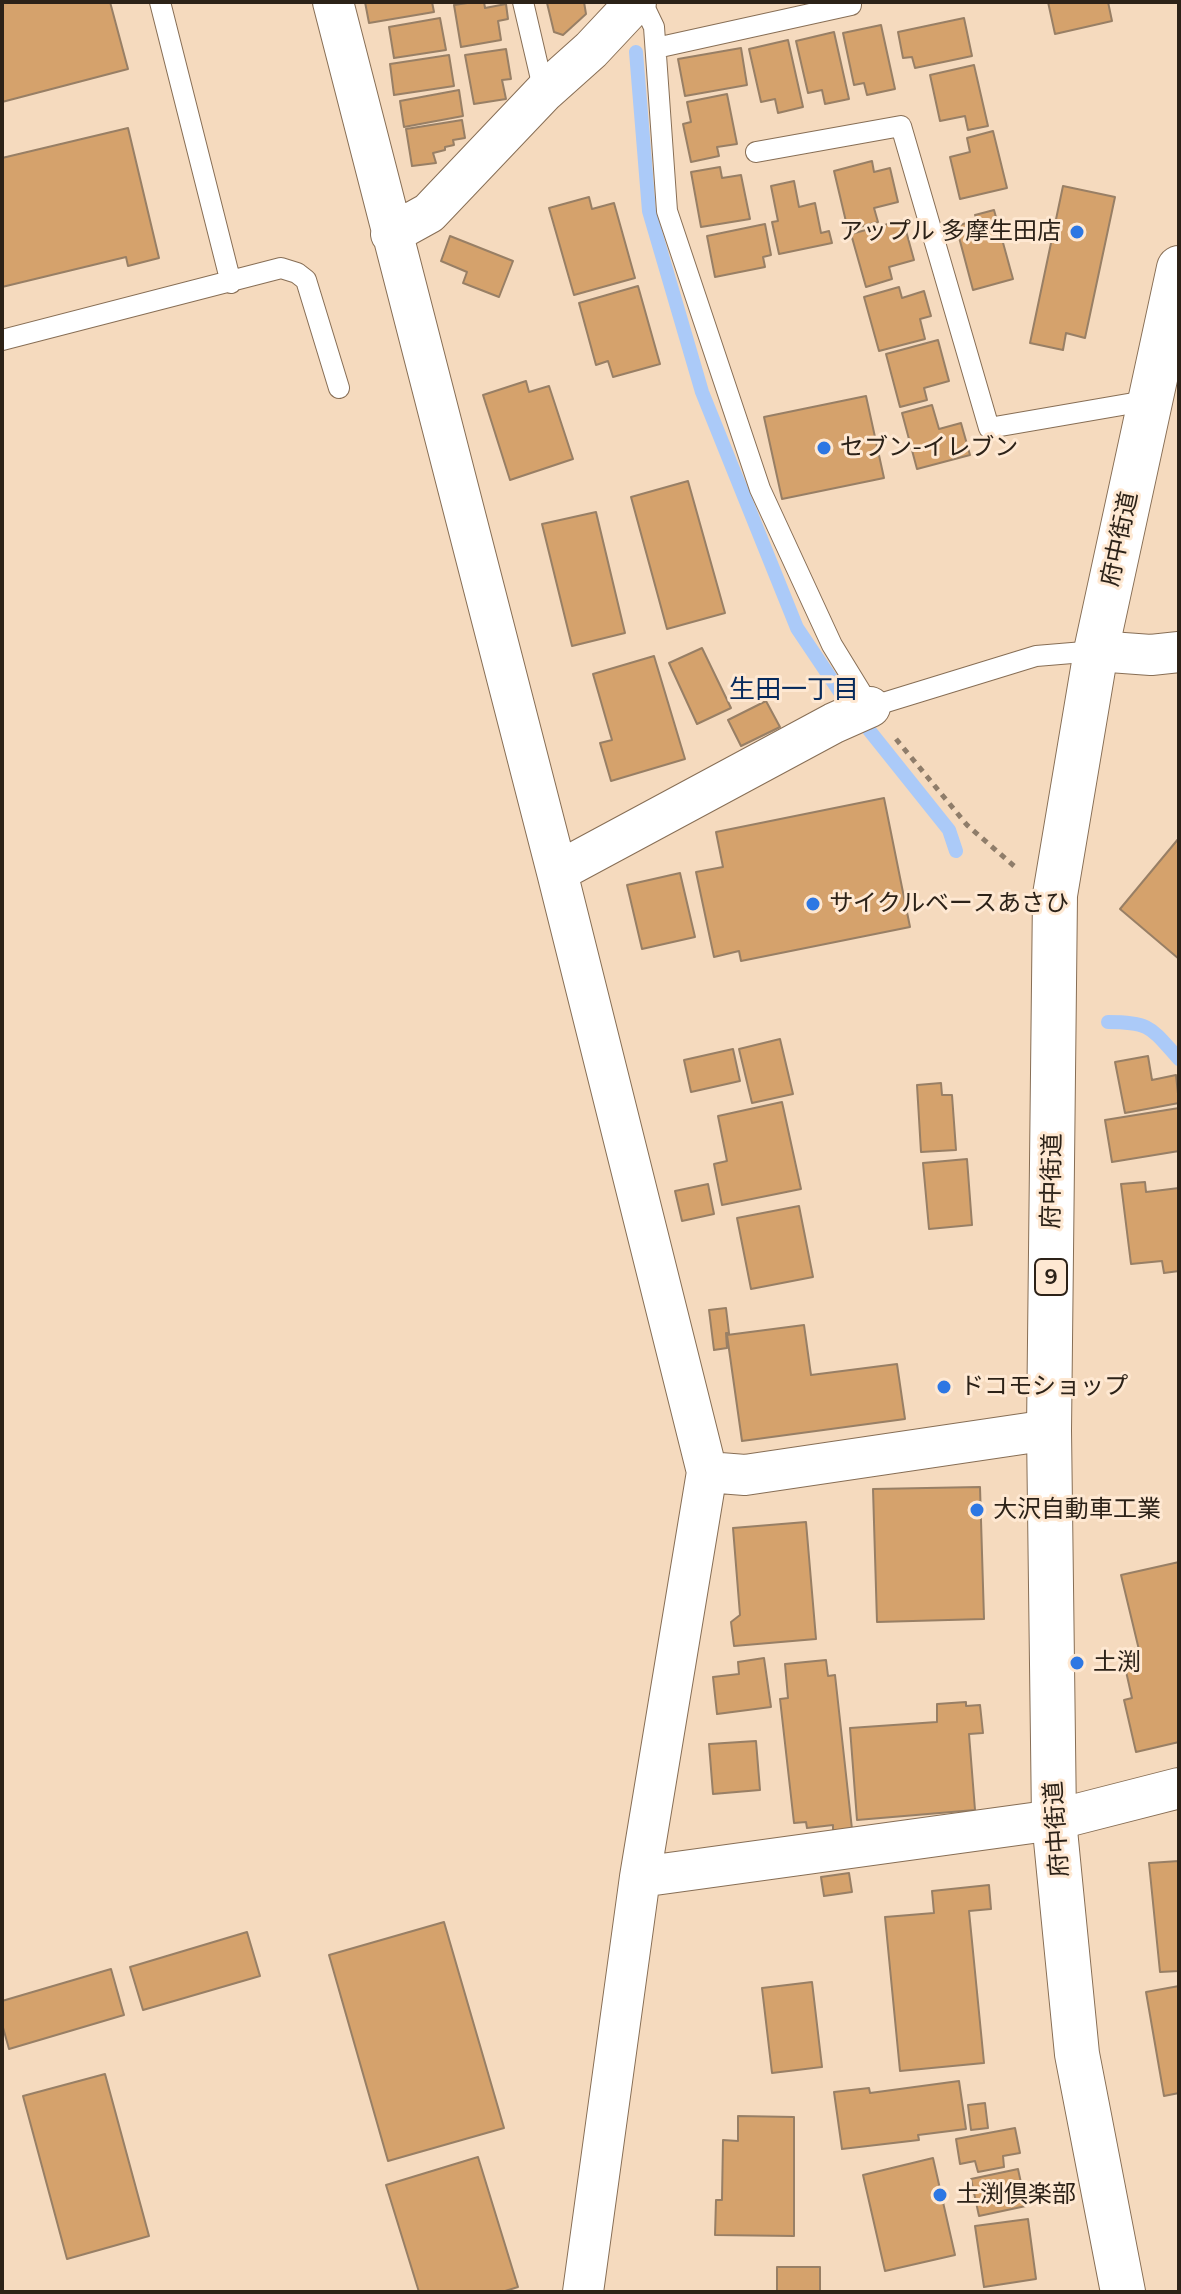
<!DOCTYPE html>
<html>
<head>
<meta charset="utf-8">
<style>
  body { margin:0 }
  #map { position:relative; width:1181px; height:2294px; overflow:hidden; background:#f5dabe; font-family:Mulish,sans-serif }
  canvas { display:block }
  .frame { position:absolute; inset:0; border:4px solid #2c2218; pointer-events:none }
</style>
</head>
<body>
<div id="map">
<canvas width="1181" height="2294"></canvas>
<div class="frame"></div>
</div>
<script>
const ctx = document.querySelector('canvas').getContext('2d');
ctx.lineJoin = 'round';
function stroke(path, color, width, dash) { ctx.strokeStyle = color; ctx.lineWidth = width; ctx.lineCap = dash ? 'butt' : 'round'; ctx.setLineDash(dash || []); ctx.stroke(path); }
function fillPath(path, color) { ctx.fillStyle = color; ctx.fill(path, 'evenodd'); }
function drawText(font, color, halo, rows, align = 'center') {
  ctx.font = font + ' Mulish,"Noto Sans JP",sans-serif'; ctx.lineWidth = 6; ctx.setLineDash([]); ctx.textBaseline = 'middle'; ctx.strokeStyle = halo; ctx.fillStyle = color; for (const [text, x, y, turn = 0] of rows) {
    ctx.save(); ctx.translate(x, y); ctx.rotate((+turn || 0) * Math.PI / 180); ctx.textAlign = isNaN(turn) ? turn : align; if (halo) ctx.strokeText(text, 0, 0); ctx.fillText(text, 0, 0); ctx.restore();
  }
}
stroke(new Path2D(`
  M636 52 649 211 702 392 797 628 844 698
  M869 730 949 830 956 851
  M1108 1022C1151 1022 1151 1028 1179 1059`), '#abcaf8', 14);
const building = new Path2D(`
  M2 2H110L128 69 2 102Z
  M365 2H432L434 12 369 23Z
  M474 2H484L485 8 506 4 508 19 498 21 501 40 461 47 454 5Z
  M584 2 586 14 563 35 554 32 547 3Z
  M1048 2H1108L1112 21 1055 34Z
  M440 18 446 50 394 58 389 27Z
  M964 18 972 56 915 68 912 57 903 58 898 32Z
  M881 25 895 89 867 95 864 83 854 85 843 33Z
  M834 32 849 99 825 104 822 90 808 93 796 41Z
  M788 40 803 107 778 113 775 99 761 102 749 49Z
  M741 48 747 85 685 96 678 59Z
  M506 49 511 79 502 80 506 99 474 104 465 55Z
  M449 55 454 86 394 95 390 64Z
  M974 65 988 126 968 130 965 116 940 121 930 75Z
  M459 90 463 116 404 127 400 101Z
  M727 94 737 144 717 147 719 156 691 162 683 124 691 122 687 102Z
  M462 120 465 138 453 140 454 145 445 147V150L433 153 436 163 412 166 406 129Z
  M128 128 159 258 128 266 126 257 2 287V158Z
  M993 131 1007 188 960 199 950 157 970 152 967 138Z
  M872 161 874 172 890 168 898 202 874 208 878 222 848 230 834 171Z
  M720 167 722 178 741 175 750 219 701 227 691 172Z
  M794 181 799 207 815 203 821 233 829 231 832 243 779 254 772 222 778 221 771 186Z
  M1063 186 1115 197 1085 338 1066 333 1063 350 1030 343Z
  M589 197 592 209 614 203 635 278 574 295 549 208Z
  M994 210 1013 279 973 290 956 226 977 220 975 215Z
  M903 220 914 260 889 267 892 279 866 287 851 234Z
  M765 224 771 255 763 257 765 267 715 277 707 236Z
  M450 236 513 261 499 297 463 283 467 272 441 261Z
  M638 286 660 364 613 377 608 361 596 365 579 303Z
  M899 287 902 298 924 291 931 316 920 319 925 339 879 351 864 297Z
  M938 340 949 381 924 388 927 400 900 407 886 354Z
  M526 381 529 392 549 386 573 459 510 480 483 395Z
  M866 396 884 478 782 499 764 417Z
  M932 405 939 429 961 423 970 455 917 469 902 413Z
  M688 481 725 613 667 629 631 497Z
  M596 512 625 633 572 646 542 524Z
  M702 648 731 708 697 724 669 663Z
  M654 656 685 759 611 781 600 743 612 740 593 674Z
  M766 701 780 727 741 746 728 720Z
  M884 798 910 927 741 961 739 951 714 957 696 872 723 867 716 832Z
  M1179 838V959L1120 909Z
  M680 873 695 937 642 949 627 885Z
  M780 1039 793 1094 752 1103 739 1049Z
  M733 1049 740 1081 691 1092 684 1060Z
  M1148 1056 1152 1080 1176 1075 1179 1103 1125 1113 1115 1062Z
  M941 1083 942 1095H952L956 1150 921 1152 917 1085Z
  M782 1102 801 1189 722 1205 714 1164 727 1161 718 1116Z
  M1179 1108V1151L1112 1162 1105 1120Z
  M967 1159 972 1225 929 1229 923 1163Z
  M1145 1182 1146 1192 1179 1188V1271L1164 1273 1162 1261 1131 1264 1121 1184Z
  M708 1184 714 1214 682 1221 675 1191Z
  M799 1206 813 1277 751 1289 737 1218Z
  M726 1308 729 1333H726L727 1348 714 1350 709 1310Z
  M804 1325 811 1375 897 1364 905 1419 742 1441 727 1335Z
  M980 1487 984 1619 877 1622 873 1489Z
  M806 1522 816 1639 734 1646 731 1622 740 1615 733 1528Z
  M1179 1562V1742L1136 1752 1124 1700 1132 1698 1123 1658 1140 1654 1121 1575Z
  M764 1658 771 1707 717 1714 713 1677 739 1674 738 1662Z
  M826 1660 828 1676 835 1675 852 1829 833 1831V1825L807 1828 806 1822 794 1823 780 1699 788 1698 785 1664Z
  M966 1702V1706L980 1705 983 1733 969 1734 975 1810 857 1820 850 1728 937 1722V1704Z
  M756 1741 760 1790 713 1794 709 1744Z
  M1179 1861V1971L1160 1972 1149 1863Z
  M849 1873 852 1892 824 1896 821 1877Z
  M989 1885 991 1909 969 1911 984 2063 900 2071 885 1917 934 1913 932 1891Z
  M444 1922 504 2128 388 2161 329 1955Z
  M247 1932 260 1976 143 2010 130 1967Z
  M111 1969 124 2015 9 2049 2 2024V2001Z
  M812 1982 822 2067 772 2073 762 1988Z
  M1179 1986V2093L1164 2096 1146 1992Z
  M105 2074 149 2236 67 2259 23 2096Z
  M959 2081 966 2129 918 2135 919 2140 842 2149 834 2092 869 2088 870 2093Z
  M985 2103 988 2128 971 2130 968 2105Z
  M738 2116 794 2117V2236L715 2235 716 2200H722L723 2140 738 2141Z
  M1015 2128 1020 2153 1003 2156 1004 2167 978 2172 975 2161 960 2164 956 2139Z
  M478 2157 518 2287 502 2292H419L386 2185Z
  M933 2158 955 2255 885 2271 863 2175Z
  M1018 2169 1026 2206 979 2216 971 2179Z
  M1028 2219 1036 2279 984 2287 975 2226Z
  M777 2267H820V2292H777Z`);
fillPath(building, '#d5a26c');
stroke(building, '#987f65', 2);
const lane = new Path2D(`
  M160 2 231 283
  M523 2 544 92
  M642 2 654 27 667 211 760 489 832 645 870 707 1036 656 1096 651
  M656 48 851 5
  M756 152 901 126 989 428 1151 400
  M2 340 281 268 297 273 306 280 339 388`);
const street = new Path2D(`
  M333 2 557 872 707 1472 640 1877 583 2292
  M391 234 429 213 544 92 591 50 636 2
  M1096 651 1151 655 1179 652
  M557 872 834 723 870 707
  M707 1472 745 1475 1049 1430
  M640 1877 1054 1820 1179 1788`);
const primary = new Path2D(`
  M1123 2292 1077 2054 1054 1820 1049 1430 1055 895 1096 651 1179 268`);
stroke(lane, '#876e55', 22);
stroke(street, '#876e55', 42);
stroke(primary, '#876e55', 46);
stroke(new Path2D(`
  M896 739 967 825 1014 866`), '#8f7d6a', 5, [6, 6]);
stroke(lane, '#fff', 20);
stroke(street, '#fff', 40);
stroke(primary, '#fff', 44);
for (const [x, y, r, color] of [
  [1077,232,8,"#2d77e3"],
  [824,448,8,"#2d77e3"],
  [813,904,8,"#2d77e3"],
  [944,1387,8,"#2d77e3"],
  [977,1510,8,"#2d77e3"],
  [1077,1663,8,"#2d77e3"],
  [940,2195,8,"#2d77e3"]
]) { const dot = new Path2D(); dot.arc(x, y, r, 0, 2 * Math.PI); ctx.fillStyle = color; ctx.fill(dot); stroke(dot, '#fee8d2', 3); }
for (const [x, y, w] of [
  [1051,1277,32]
]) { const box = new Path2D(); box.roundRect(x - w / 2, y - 18, w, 36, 6); ctx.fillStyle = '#fee8d2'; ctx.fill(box); stroke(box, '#2c2218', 2); }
drawText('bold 22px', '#2c2218', null, [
  ["9",1051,1277]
]);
drawText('24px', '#2c2218', '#fee8d2', [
  ["アップル 多摩生田店",1061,232,"right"],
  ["セブン-イレブン",840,448],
  ["サイクルベースあさひ",829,904],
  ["ドコモショップ",960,1387],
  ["大沢自動車工業",993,1510],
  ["土渕",1093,1663],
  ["土渕倶楽部",956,2195]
], 'left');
drawText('24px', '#2c2218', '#fee8d2', [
  ["府中街道",1120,539,-78],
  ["府中街道",1052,1181,-89],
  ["府中街道",1057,1829,-94]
]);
drawText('26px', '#05295c', '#fee8d2', [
  ["生田一丁目",794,690]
]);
</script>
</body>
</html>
